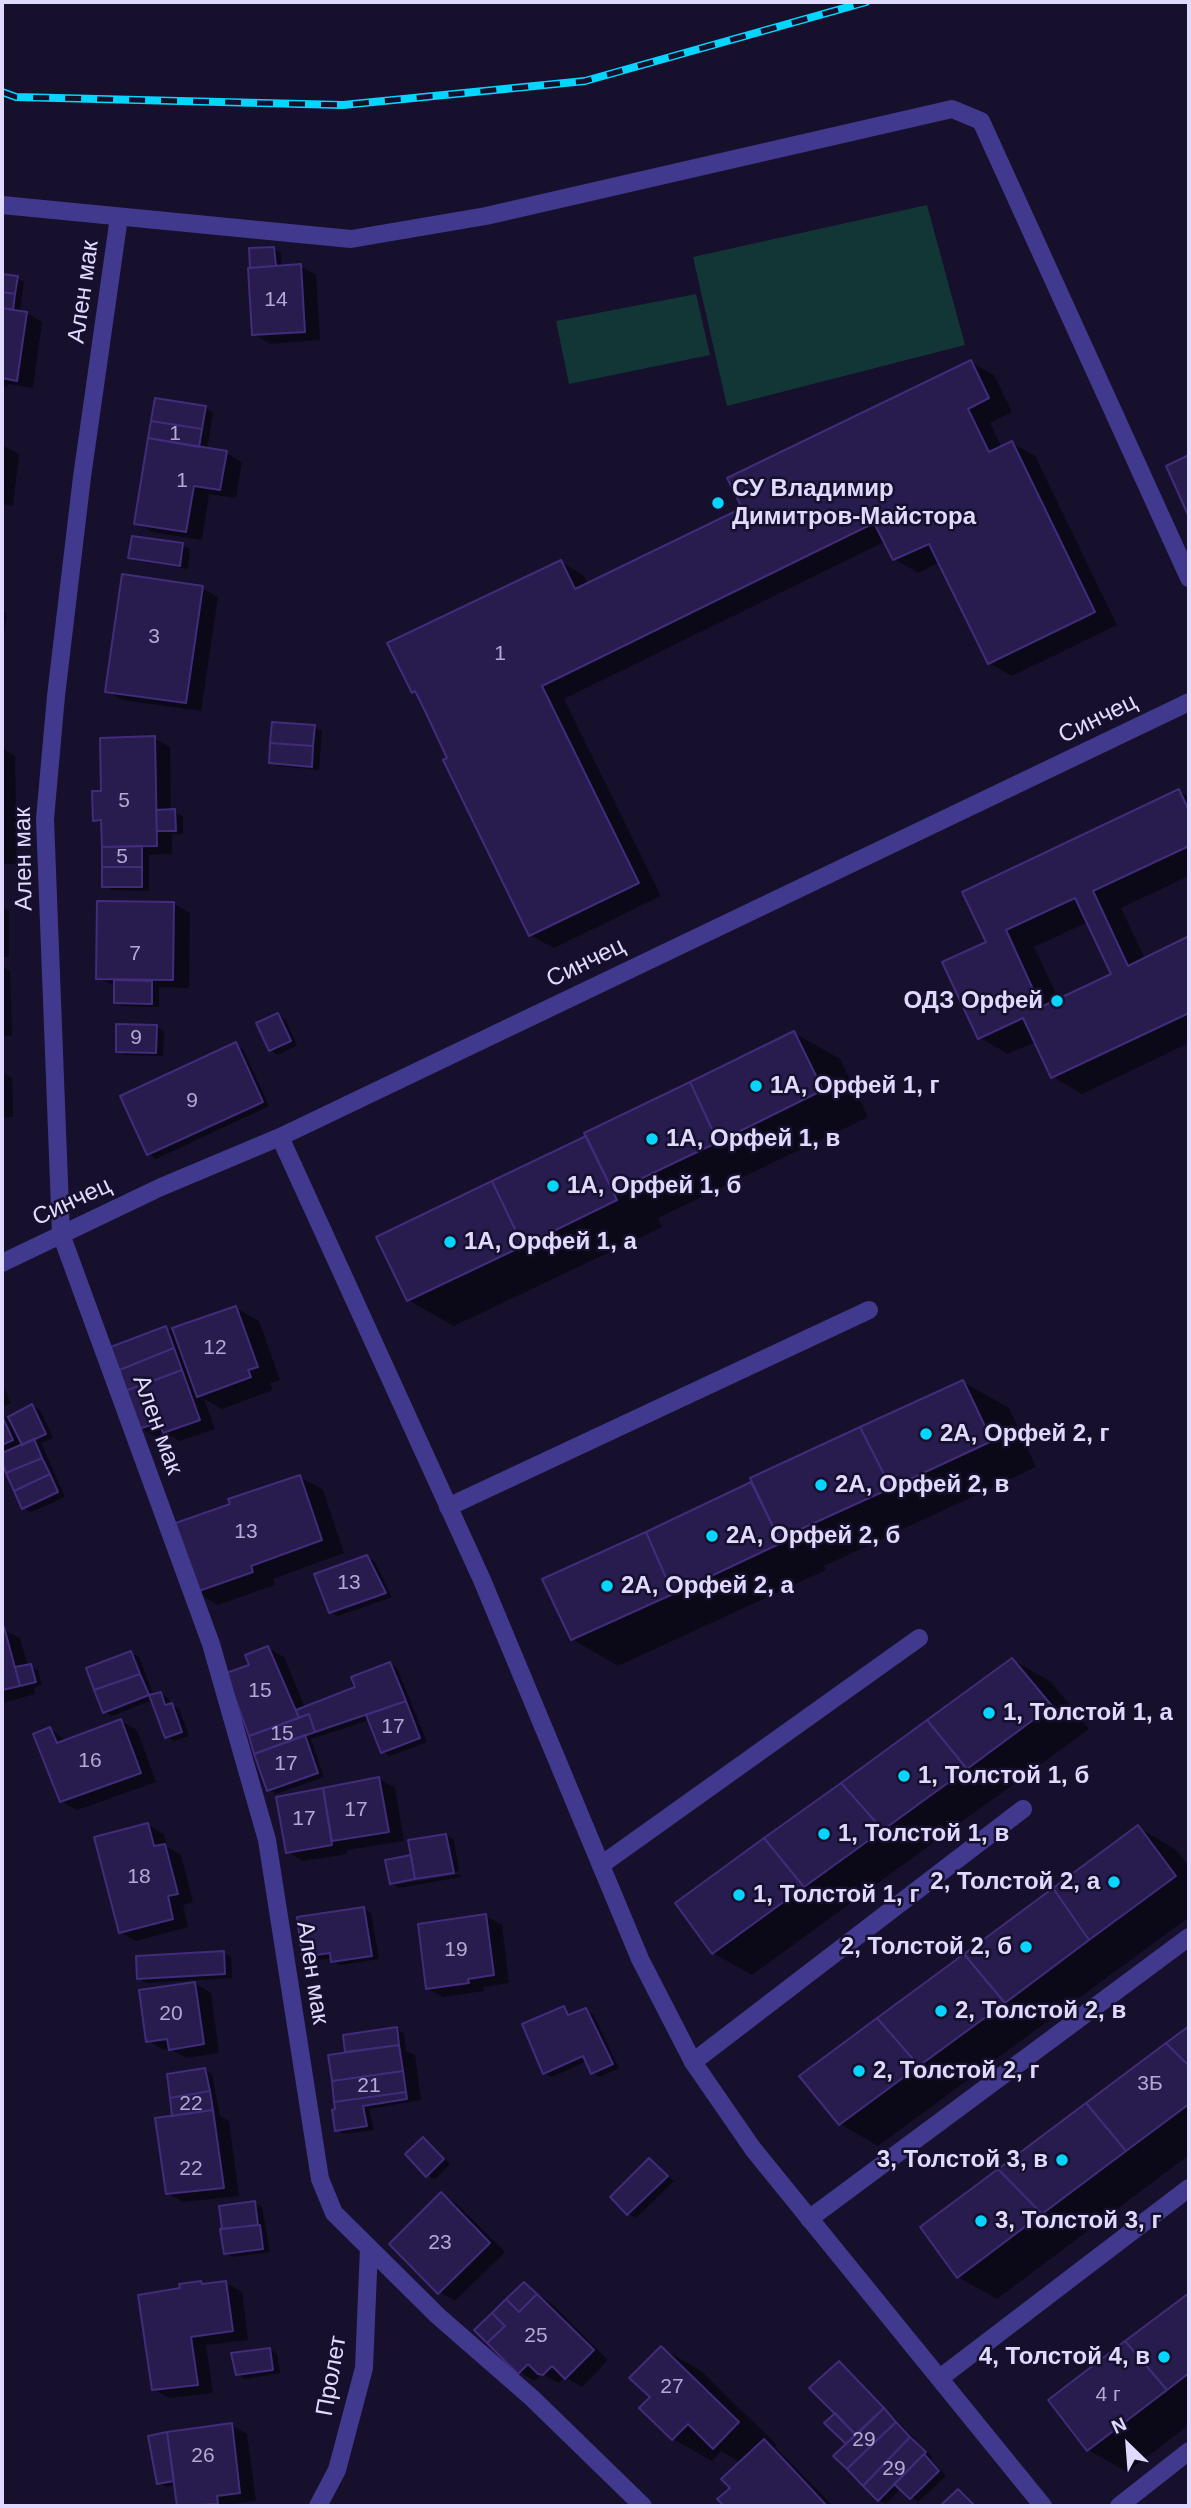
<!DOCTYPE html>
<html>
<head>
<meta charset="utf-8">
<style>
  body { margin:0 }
  #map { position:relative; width:1191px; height:2508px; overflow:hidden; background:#16102c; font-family:Helvetica,sans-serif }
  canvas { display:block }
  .frame { position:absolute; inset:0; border:4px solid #e1daff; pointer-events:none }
  .north { position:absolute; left:1093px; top:2410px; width:70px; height:70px; -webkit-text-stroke:5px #16102c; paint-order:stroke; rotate:335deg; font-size:19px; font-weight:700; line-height:28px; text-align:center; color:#e1daff }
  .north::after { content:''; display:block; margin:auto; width:24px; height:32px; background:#e1daff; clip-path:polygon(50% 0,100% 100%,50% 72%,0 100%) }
</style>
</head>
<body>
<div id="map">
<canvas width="1191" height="2508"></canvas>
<div class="frame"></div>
<div class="north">N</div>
</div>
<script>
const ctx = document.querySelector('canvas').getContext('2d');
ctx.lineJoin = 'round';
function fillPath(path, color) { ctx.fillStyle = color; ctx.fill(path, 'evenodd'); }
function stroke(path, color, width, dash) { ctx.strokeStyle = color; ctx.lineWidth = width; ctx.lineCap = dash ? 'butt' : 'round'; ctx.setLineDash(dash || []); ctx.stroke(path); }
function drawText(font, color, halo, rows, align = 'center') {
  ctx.font = font + ' Helvetica,sans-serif'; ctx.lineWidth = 5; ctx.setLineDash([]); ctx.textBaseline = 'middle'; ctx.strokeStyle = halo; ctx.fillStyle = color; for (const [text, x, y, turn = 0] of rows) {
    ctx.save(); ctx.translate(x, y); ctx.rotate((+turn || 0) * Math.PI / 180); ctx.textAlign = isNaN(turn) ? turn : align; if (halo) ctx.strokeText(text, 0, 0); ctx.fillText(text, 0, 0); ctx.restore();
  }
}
fillPath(new Path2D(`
  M927 205 965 345 727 406 693 257Z
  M696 294 710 355 569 384 556 321Z`), '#123536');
fillPath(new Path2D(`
  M273 249 281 253 282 267 300 266 316 275 320 340 270 344 254 334Z
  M2 276 17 278 24 282 20 312 27 313 42 322 33 388 8 384V387L2 386Z
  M971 362 994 375 1012 412 990 423 1002 448 1012 443 1035 456 1117 625 1012 676 989 663 940 562 918 573 895 559 886 541 564 699 661 896 554 948 530 935 419 695 413 692 561 562 584 576 588 585 744 509Z
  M206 408 213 412 207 450 226 453 242 462 236 498 209 494 202 540 152 532 136 523Z
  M2 445 19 454 13 506 2 504Z
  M182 545 190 549 188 569 138 561 130 557Z
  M202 588 218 597 201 711 122 700 107 691Z
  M2 610 7 613 2 649Z
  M315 727 322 731 319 770 278 766 271 762Z
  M154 738 170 747 171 811 183 816V834H172V854L149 855V891L112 890 104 886 103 825 94 819 103 792Z
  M2 748 15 756 17 864H2Z
  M1179 791 1189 797V876L1121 908 1145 959 1189 938V1043L1082 1094 1053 1077 1036 1042 1008 1054 979 1037 988 943ZM1088 922 1113 975 1059 1000 1034 947Z
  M174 904 190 913 189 988 159 987V1007L123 1006 116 1002V987L98 978Z
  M2 907 9 911V957H2Z
  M2 966 10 971 12 1036H2Z
  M278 1015 286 1020 297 1045 278 1055 270 1050Z
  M157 1027 164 1031 163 1056 125 1055 117 1051Z
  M794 1033 840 1059 868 1117 658 1218 662 1227 454 1326 408 1300 589 1136Z
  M236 1044 243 1049 269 1106 156 1159 148 1154Z
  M2 1052 4 1073 12 1078 13 1117 3 1118 2 1142Z
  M236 1308 259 1321 280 1380 270 1383 273 1390 222 1409 204 1399 215 1429 180 1441 166 1433 156 1437 141 1428 166 1328 177 1334Z
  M963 1382 1009 1408 1036 1467 824 1566 826 1570 618 1666 572 1639 544 1580 753 1483Z
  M2 1383 11 1403 2 1407Z
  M32 1406 40 1410 53 1438 41 1443 65 1497 31 1512 23 1508 2 1461V1413L4 1417 12 1422Z
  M300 1477 323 1490 344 1553 273 1579 275 1585 218 1605 195 1592 233 1505Z
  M367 1557 375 1562 392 1597 338 1616 331 1612Z
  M2 1629 20 1638 28 1667 38 1670 42 1685 34 1688 35 1694 2 1703Z
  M268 1648 284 1657 305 1708 358 1688 390 1664 397 1668 427 1742 390 1756 383 1752 370 1720 311 1739 324 1777 276 1794 269 1789 251 1666Z
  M131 1653 139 1657 154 1696 161 1694 168 1698 171 1705 179 1709 189 1736 174 1741 166 1736 153 1700 112 1716 105 1712Z
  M1013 1660 1051 1682 1089 1729 752 1975 713 1953 677 1904Z
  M121 1721 137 1730 156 1782 77 1810 61 1801 50 1729 67 1741Z
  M379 1779 395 1788 404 1841 347 1850V1854L303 1861 288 1852 278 1799Z
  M148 1825 164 1834 167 1847 181 1855 193 1902 183 1905 188 1927 136 1941 120 1932Z
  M1138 1827 1176 1850 1189 1866V1917L878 2146 840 2124Z
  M446 1835 454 1840 459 1871 396 1882V1885L460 1874 461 1877 399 1888 391 1883 414 1856Z
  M364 1908 371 1913 379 1959 340 1965 332 1960V1958L312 1961 304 1956Z
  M486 1916 502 1925 509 1983 483 1987 484 1991 443 1997 427 1988Z
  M224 1952 231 1957 232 1978 147 1983 139 1978Z
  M195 1983 211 1993 219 2053 186 2058 171 2049 164 2050 148 2041Z
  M563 2008 572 2015 586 2010 593 2014 619 2068 600 2077 592 2073 587 2061 552 2077 544 2073Z
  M1189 2028V2155L997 2299 958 2277 922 2228Z
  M396 2029 404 2033 406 2051 415 2055 421 2100 369 2109 374 2130 344 2134 337 2130V2110L347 2054 345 2036Z
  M205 2070 212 2074 220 2116 229 2121 239 2196 183 2202 167 2193 174 2117Z
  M424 2139 431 2143 450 2164 435 2179 427 2175Z
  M649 2160 674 2181 636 2218 628 2214Z
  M442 2194 457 2204 505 2252 455 2301 439 2292Z
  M254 2203 262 2207 270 2252 233 2257 226 2253 221 2207Z
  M201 2283 206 2286 226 2283 242 2292 248 2340 206 2345 213 2393 169 2398 153 2389 182 2290Z
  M525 2284 553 2305 608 2360 582 2387 565 2377 559 2383 542 2374 535 2381 519 2372Z
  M1189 2296V2425L1127 2472 1088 2450 1051 2400Z
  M661 2348 700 2370 777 2445 775 2447 833 2506H726L720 2499 732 2488 741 2463 721 2451 712 2461 673 2439 652 2397Z
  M270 2349 277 2354 280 2373 245 2379 237 2374Z
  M839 2363 846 2367 932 2457 931 2459 946 2476 918 2502 901 2488 886 2504 879 2499 848 2444 837 2413Z
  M231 2425 247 2434 256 2501 232 2504V2506H179L176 2485 166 2487 159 2483Z
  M958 2491 966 2495 976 2506H942Z`), '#0007');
const building = new Path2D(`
  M274 247 276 266 250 268 249 248Z
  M301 264 305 332 252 335 248 268Z
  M2 274 18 276 15 294 2 292Z
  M2 292 15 294 13 310 2 308Z
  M2 308 27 312 17 381 2 378Z
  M971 360 989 398 968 409 989 452 1012 441 1095 612 988 664 929 544 893 560 874 523 542 686 639 883 529 936 443 760 447 758 425 711 415 691 412 693 387 643 561 560 575 589 742 508 727 478Z
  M155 398 206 406 202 429 151 421Z
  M151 421 202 429 199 447 148 438Z
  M148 438 227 451 220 490 194 486 186 532 134 524Z
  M1189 455V517L1166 466Z
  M132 536 183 543 180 566 128 558Z
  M122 574 203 586 186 703 105 692Z
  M272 722 315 725 313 746 270 743Z
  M155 736 157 846 102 847 101 820 93 821 92 791H101L100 738Z
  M270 743 313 746 312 767 269 763Z
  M1179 789 1189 811V846L1093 891 1128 966 1189 936V1013L1051 1078 1023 1018 978 1039 942 962 986 942 962 892ZM1075 898 1111 974 1041 1007 1006 930Z
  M175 809 176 831H157L156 810Z
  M142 846V867H102V847Z
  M102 867H142V887H102Z
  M97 901 174 902 173 980 96 979Z
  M114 980 152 981V1004L114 1003Z
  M278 1013 291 1041 269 1051 256 1023Z
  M116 1024 157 1025 156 1053 116 1052Z
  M794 1031 823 1090 718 1142 690 1082Z
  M236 1042 263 1102 147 1155 120 1096Z
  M690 1082 718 1142 613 1192 584 1133Z
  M586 1136 617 1200 523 1246 492 1181Z
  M492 1181 523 1246 407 1301 376 1237Z
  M236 1306 258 1367 248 1370 251 1377 197 1397 172 1328Z
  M166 1326 174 1348 117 1371 108 1348Z
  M174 1348 182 1370 125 1391 117 1371Z
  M182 1370 200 1420 163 1433 159 1422 139 1429 125 1391Z
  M963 1380 992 1441 891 1488 860 1427Z
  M32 1404 46 1434 22 1445 8 1417Z
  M2 1416 13 1440 2 1445Z
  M860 1427 891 1488 779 1539 750 1478Z
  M34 1439 42 1458 6 1473 2 1462V1453Z
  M42 1458 50 1474 14 1491 6 1473Z
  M50 1474 58 1492 22 1509 14 1491Z
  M300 1475 322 1540 251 1566 253 1572 193 1593 170 1525 230 1504 228 1499Z
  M751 1482 781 1543 673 1594 646 1532Z
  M646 1532 673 1594 571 1640 542 1579Z
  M367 1555 386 1593 329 1613 314 1574Z
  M4 1627 20 1686 2 1690V1628Z
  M268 1646 299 1718 249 1736 226 1673 249 1665 245 1655Z
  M131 1651 140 1674 94 1690 86 1668Z
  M1012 1658 1052 1706 967 1769 927 1720Z
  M390 1662 406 1701 315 1732 309 1714 299 1718 296 1710 355 1687 351 1677Z
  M31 1664 36 1682 20 1686 15 1667Z
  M140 1674 149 1695 103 1713 94 1690Z
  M161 1692 165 1705 172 1703 182 1732 165 1738 149 1695Z
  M406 1701 420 1738 381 1753 366 1715Z
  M309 1714 315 1732 254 1754 249 1736Z
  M121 1719 141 1773 60 1802 33 1734 50 1727 57 1743Z
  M927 1720 967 1769 883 1830 841 1783Z
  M305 1735 318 1773 267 1791 254 1754Z
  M379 1777 389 1832 332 1841 323 1788Z
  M841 1783 883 1830 804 1887 764 1838Z
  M323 1788 332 1845 286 1853 276 1797Z
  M148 1823 154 1846 165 1844 178 1894 168 1896 173 1919 119 1933 94 1837Z
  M1138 1825 1176 1876 1089 1940 1053 1888Z
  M446 1834 454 1873 415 1879 408 1840Z
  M764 1838 804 1887 712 1954 675 1903Z
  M411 1855 415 1879 390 1884 385 1860Z
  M1053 1888 1089 1940 1005 2003 964 1954Z
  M364 1907 372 1956 331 1962 330 1953 302 1957 297 1917Z
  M486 1914 494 1975 468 1979 469 1983 426 1989 418 1924Z
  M224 1951 225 1974 137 1979 136 1956Z
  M964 1954 1005 2003 919 2066 877 2018Z
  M195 1982 204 2044 169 2050 167 2039 146 2042 139 1990Z
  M564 2006 568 2015 586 2008 613 2064 591 2074 583 2056 543 2074 522 2024Z
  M877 2018 919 2066 839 2125 799 2076Z
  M1189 2026V2066L1166 2043Z
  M397 2027 399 2045 345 2052 343 2035Z
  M1166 2043 1189 2066V2104L1126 2151 1086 2103Z
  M399 2045 403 2071 332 2081 328 2055Z
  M205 2068 210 2091 170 2098 167 2074Z
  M403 2071 406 2092 334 2102 332 2081Z
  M210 2091 213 2110 172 2116 170 2098Z
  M406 2092 407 2099 363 2106 367 2126 335 2131 332 2110 335 2109 334 2102Z
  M1086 2103 1126 2151 1042 2214 998 2169Z
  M213 2110 224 2188 166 2194 155 2118Z
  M423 2137 444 2159 426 2177 405 2154Z
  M649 2158 668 2176 627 2215 610 2197Z
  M998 2169 1042 2214 957 2278 920 2227Z
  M441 2192 490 2243 438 2294 389 2244Z
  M255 2201 258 2225 222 2229 219 2206Z
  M260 2225 263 2249 224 2254 220 2229Z
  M201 2281 202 2284 226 2281 233 2331 191 2337 198 2385 152 2390 138 2295 180 2288 179 2284Z
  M524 2282 537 2294 519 2312 506 2299Z
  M1189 2293V2373L1167 2390 1125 2341Z
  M537 2294 594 2350 565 2379 552 2366 543 2375 538 2374 528 2364 518 2374 487 2343 505 2326 492 2313 506 2299 519 2312Z
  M492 2313 505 2326 487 2343 474 2330Z
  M1125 2341 1167 2390 1087 2451 1048 2400Z
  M661 2346 739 2422 713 2449 688 2424 672 2440 639 2408 650 2397 629 2378Z
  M270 2348 273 2370 236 2375 231 2353Z
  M839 2361 884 2408 856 2435 809 2388Z
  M884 2408 896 2422 847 2469 833 2456Z
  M835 2413 856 2435 846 2444 824 2423Z
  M896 2422 910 2437 863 2486 847 2469Z
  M232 2423 240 2493 217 2496 218 2504 177 2506 167 2432Z
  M167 2432 174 2481 157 2484 148 2436Z
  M910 2437 926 2452 878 2501 863 2486Z
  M764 2439 799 2476 827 2506H724L717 2499 730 2488 721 2479Z
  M924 2454 939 2471 910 2499 894 2484Z
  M958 2489 973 2504 970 2506H940Z`);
fillPath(building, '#281b4e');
stroke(building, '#412c7b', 2);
stroke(new Path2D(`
  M448 1507 869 1310
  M601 1865 919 1638
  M693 2062 1023 1809
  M809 2219 1189 1937
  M940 2378 1189 2188
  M1119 2506 1189 2451`), '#41398d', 18);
stroke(new Path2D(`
  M2 205 351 239 486 216 952 109 981 121 1189 578
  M119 217 82 477 56 696 45 819 61 1234 211 1644 267 1840 320 2179 334 2213 438 2316 532 2398 643 2506
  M280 1137 482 1580 640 1959 693 2062 753 2149 1043 2506
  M2 1263 161 1187 280 1137 1189 702
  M318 2506 337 2470 364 2368 369 2248`), '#41398d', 18);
const rail = new Path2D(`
  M2 92 16 97 343 105 585 81 866 2`);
stroke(rail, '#06d6ff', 8);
stroke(rail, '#16102c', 5, [16]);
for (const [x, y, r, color] of [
  [718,503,7,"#06d6ff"],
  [1057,1001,7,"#06d6ff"],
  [756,1086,7,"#06d6ff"],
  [652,1139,7,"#06d6ff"],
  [553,1186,7,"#06d6ff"],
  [450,1242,7,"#06d6ff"],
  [926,1434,7,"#06d6ff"],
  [821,1485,7,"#06d6ff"],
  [712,1536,7,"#06d6ff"],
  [607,1586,7,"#06d6ff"],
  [989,1713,7,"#06d6ff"],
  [904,1776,7,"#06d6ff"],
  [824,1834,7,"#06d6ff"],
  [1114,1882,7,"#06d6ff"],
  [739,1895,7,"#06d6ff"],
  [1026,1947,7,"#06d6ff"],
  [941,2011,7,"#06d6ff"],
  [859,2071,7,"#06d6ff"],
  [1062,2160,7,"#06d6ff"],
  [981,2221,7,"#06d6ff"],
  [1164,2357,7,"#06d6ff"]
]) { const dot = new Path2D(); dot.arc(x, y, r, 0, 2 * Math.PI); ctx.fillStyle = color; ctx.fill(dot); stroke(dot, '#16102c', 2.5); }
drawText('21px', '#b3aad3', null, [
  ["14",276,300],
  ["1",175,434],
  ["1",182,481],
  ["3",154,637],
  ["1",500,654],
  ["5",124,801],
  ["5",122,857],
  ["7",135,954],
  ["9",136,1038],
  ["9",192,1101],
  ["12",215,1348],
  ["13",246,1532],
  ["13",349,1583],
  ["15",260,1691],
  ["17",393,1727],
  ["15",282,1734],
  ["16",90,1761],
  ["17",286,1764],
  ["17",356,1810],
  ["17",304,1819],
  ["18",139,1877],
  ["19",456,1950],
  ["20",171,2014],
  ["3Б",1150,2084],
  ["21",369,2086],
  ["22",191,2104],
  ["22",191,2169],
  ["23",440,2243],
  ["25",536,2336],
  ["27",672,2387],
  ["4 г",1108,2395],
  ["29",864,2440],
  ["26",203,2456],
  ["29",894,2469]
]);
drawText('24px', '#e1daff', '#16102c', [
  ["Ален мак",84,292,-82],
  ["Синчец",1098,719,-26],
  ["Ален мак",24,859,-91],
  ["Синчец",586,963,-26],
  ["Синчец",72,1202,-25],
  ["Ален мак",157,1425,70],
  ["Ален мак",312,1973,81],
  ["Пролет",332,2376,-80]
]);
drawText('bold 24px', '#e1daff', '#16102c', [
  ["СУ Владимир",732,489],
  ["Димитров-Майстора",732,517],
  ["ОДЗ Орфей",1043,1001,"right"],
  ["1А, Орфей 1, г",770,1086],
  ["1А, Орфей 1, в",666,1139],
  ["1А, Орфей 1, б",567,1186],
  ["1А, Орфей 1, а",464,1242],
  ["2А, Орфей 2, г",940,1434],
  ["2А, Орфей 2, в",835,1485],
  ["2А, Орфей 2, б",726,1536],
  ["2А, Орфей 2, а",621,1586],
  ["1, Толстой 1, а",1003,1713],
  ["1, Толстой 1, б",918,1776],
  ["1, Толстой 1, в",838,1834],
  ["2, Толстой 2, а",1100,1882,"right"],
  ["1, Толстой 1, г",753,1895],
  ["2, Толстой 2, б",1012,1947,"right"],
  ["2, Толстой 2, в",955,2011],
  ["2, Толстой 2, г",873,2071],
  ["3, Толстой 3, в",1048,2160,"right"],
  ["3, Толстой 3, г",995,2221],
  ["4, Толстой 4, в",1150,2357,"right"]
], 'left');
</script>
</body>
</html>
